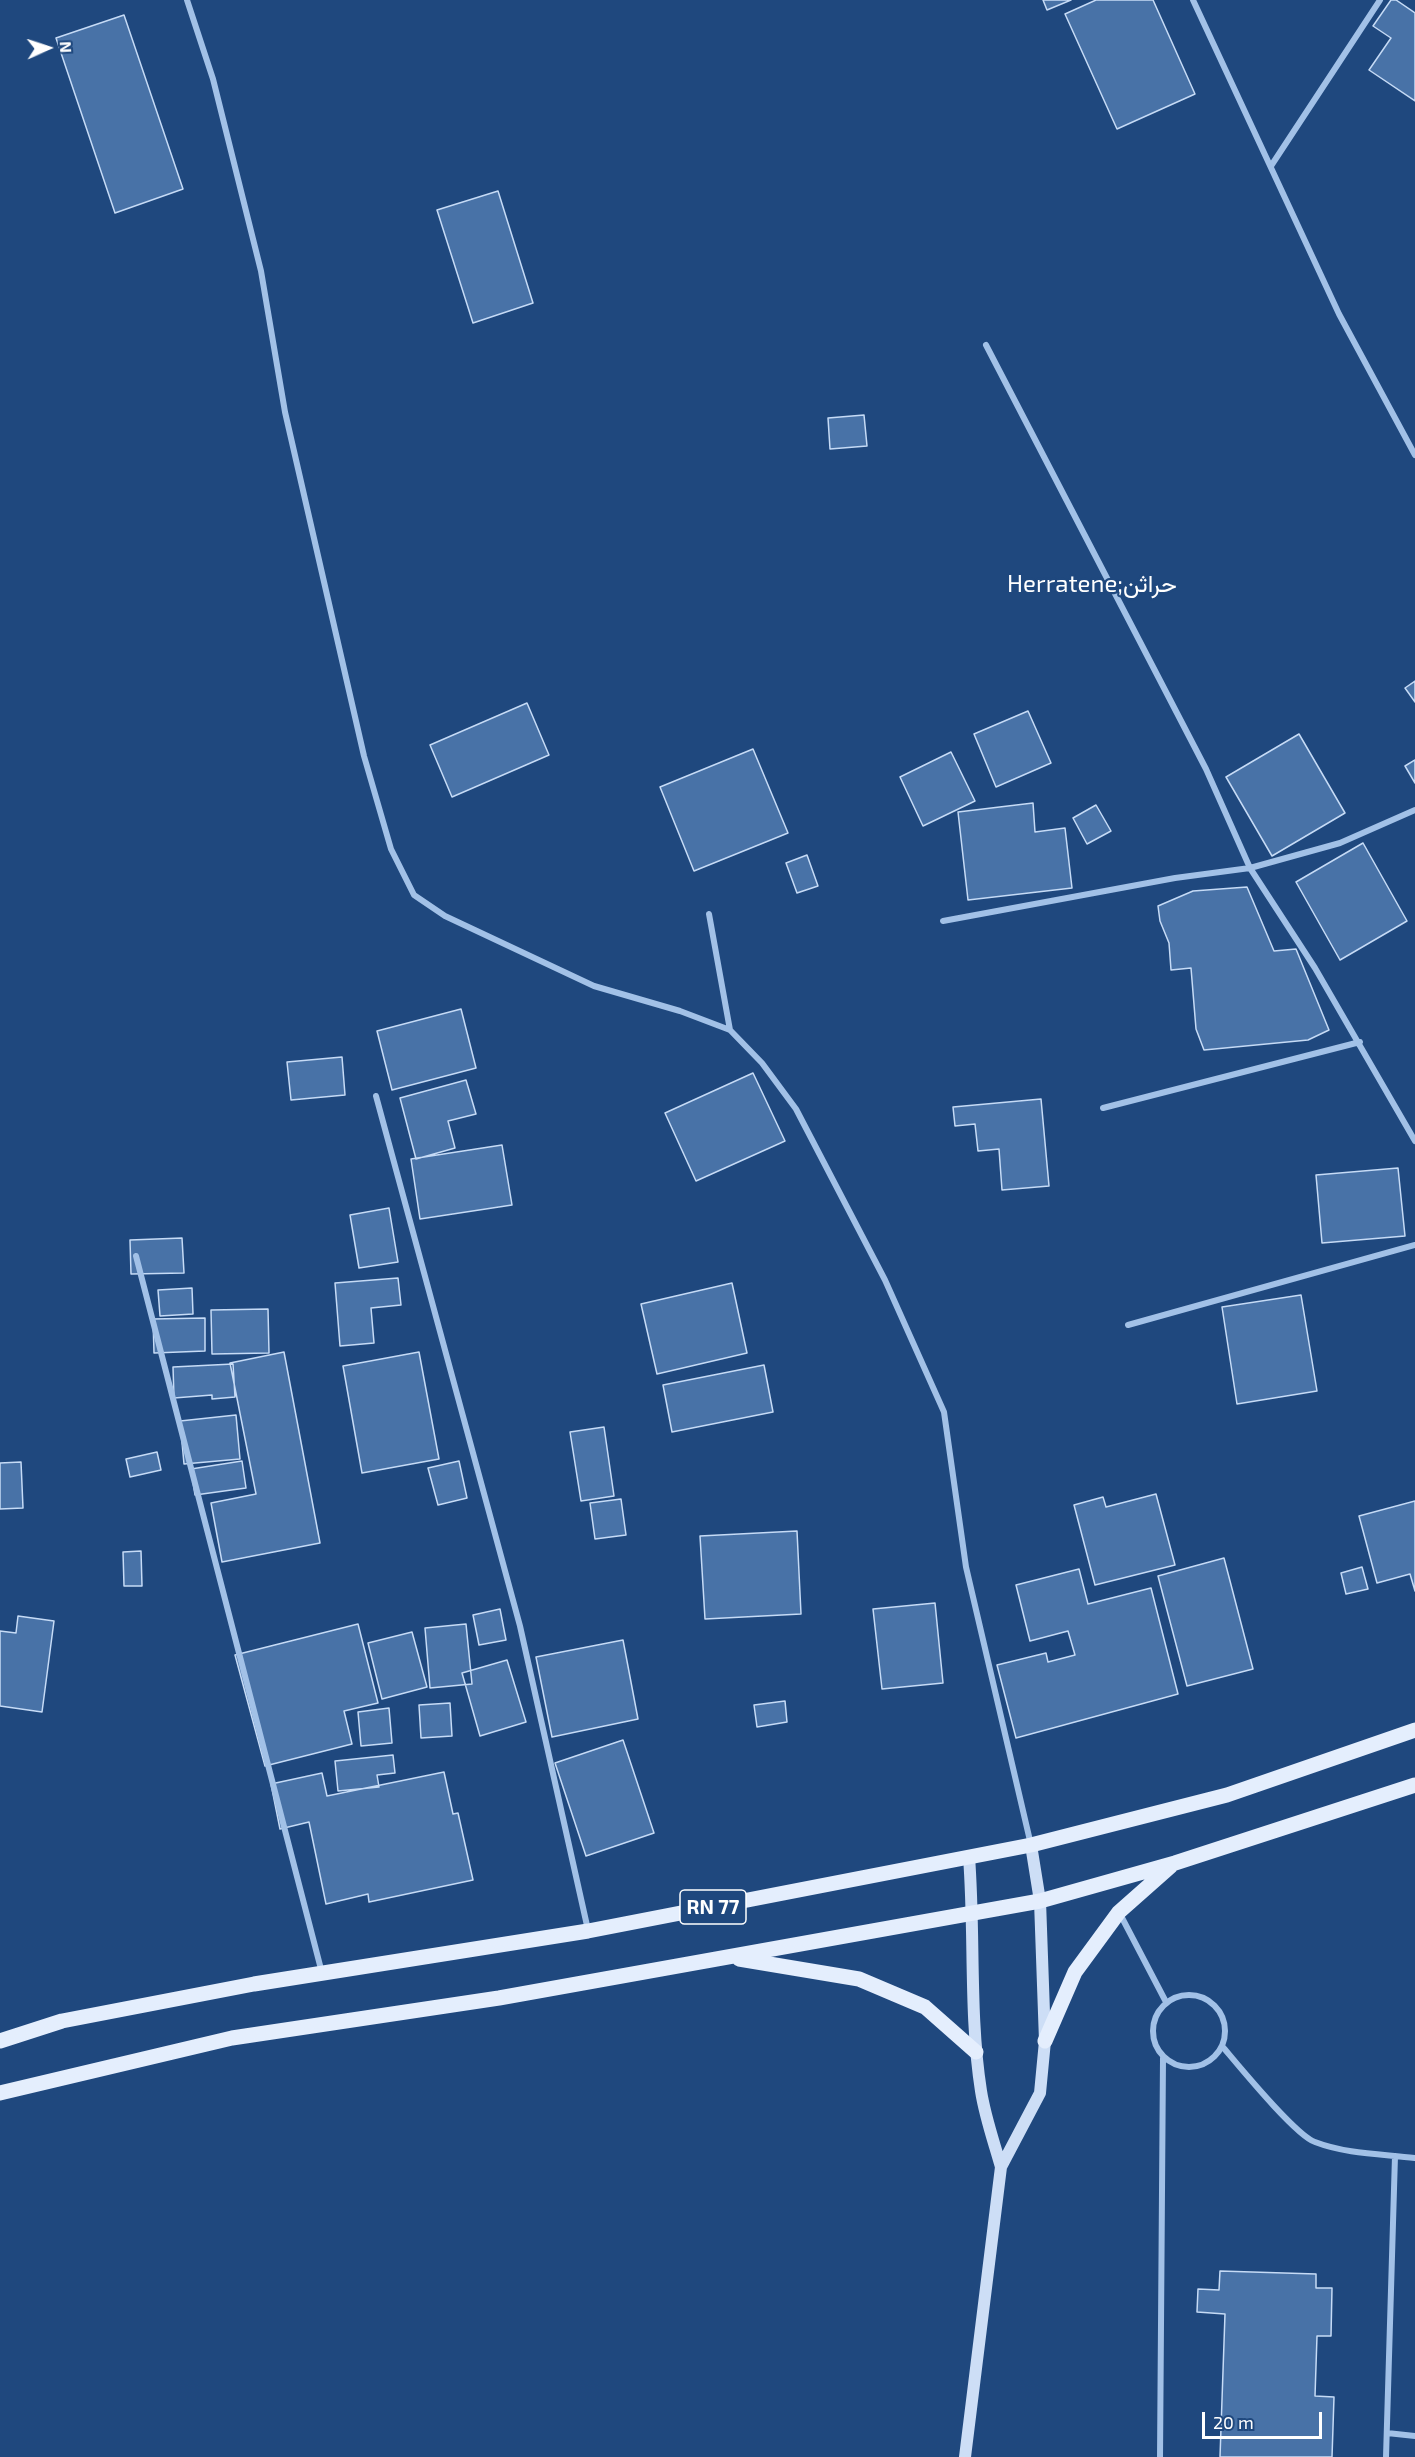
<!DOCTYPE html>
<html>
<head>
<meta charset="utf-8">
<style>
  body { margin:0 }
  #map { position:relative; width:1415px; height:2457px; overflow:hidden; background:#1f487e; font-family:"Exo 2",sans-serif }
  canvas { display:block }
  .north { position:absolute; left:18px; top:18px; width:60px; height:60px; -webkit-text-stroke:4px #1f487e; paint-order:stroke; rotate:87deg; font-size:16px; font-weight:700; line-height:24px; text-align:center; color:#fff }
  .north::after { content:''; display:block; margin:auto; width:21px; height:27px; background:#fff; clip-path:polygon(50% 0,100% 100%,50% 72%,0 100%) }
  .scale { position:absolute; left:1202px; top:2412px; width:120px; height:27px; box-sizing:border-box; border:3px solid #fff; border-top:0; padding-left:8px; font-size:18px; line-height:21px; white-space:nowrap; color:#fff; -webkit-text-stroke:4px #1f487e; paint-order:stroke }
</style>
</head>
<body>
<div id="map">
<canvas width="1415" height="2457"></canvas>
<div class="north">N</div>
<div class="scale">20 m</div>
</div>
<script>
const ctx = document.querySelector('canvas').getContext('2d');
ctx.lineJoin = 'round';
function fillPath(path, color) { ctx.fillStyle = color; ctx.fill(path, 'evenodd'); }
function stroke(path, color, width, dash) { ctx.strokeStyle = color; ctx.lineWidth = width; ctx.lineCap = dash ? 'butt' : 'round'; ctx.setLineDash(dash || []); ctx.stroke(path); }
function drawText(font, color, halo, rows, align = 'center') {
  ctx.font = font + ' "Exo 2",Vazirmatn,sans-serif'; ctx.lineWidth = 4.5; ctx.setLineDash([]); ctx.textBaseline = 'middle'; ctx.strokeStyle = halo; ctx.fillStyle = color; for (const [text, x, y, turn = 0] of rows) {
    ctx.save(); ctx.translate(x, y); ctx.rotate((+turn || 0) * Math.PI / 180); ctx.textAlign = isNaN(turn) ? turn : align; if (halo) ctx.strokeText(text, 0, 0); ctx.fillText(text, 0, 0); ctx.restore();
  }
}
const building = new Path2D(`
  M1043 0H1071L1047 10Z
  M1096 0H1153L1195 94 1117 129 1065 14Z
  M1391 0H1396L1415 13V101L1369 70 1391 38 1373 26Z
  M124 15 183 189 115 213 56 38Z
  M498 191 533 303 473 323 437 210Z
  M864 415 867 446 830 449 828 418Z
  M1415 681V702L1405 688Z
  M527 703 549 755 452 797 430 745Z
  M1028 711 1051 763 996 787 974 734Z
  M1299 734 1345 813 1272 856 1226 777Z
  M753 749 788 833 694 871 660 787Z
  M951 752 975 801 923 826 900 777Z
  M1415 760V783L1405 766Z
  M1033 803 1035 832 1065 828 1072 888 968 900 958 812Z
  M1096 805 1111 831 1087 844 1073 818Z
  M1363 843 1407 921 1340 960 1296 882Z
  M807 855 818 886 797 893 786 863Z
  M1247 887 1274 951 1296 949 1329 1030 1308 1040 1204 1050 1196 1029 1191 968 1171 970 1169 943 1160 921 1158 906 1193 891Z
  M461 1009 476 1068 392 1090 377 1031Z
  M342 1057 345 1095 291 1100 287 1062Z
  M753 1073 785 1141 696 1181 665 1113Z
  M466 1080 476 1114 448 1121 455 1148 416 1159 400 1098Z
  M1041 1099 1049 1186 1002 1190 999 1149 978 1151 975 1124 955 1126 953 1107Z
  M502 1145 512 1205 420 1219 411 1159Z
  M1398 1168 1405 1236 1322 1243 1316 1175Z
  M389 1208 398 1262 359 1268 350 1215Z
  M182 1238 184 1273 131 1274 130 1240Z
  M398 1278 401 1305 371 1308 374 1343 340 1346 335 1283Z
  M732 1283 747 1353 657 1374 641 1304Z
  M192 1288 193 1314 160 1316 158 1290Z
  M1301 1295 1317 1391 1237 1404 1222 1307Z
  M268 1309 269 1353 212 1354 211 1310Z
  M205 1318V1351L154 1353 153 1319Z
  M284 1352 320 1543 222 1562 211 1503 256 1494 230 1363Z
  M419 1352 439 1459 362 1473 343 1366Z
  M233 1364 235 1397 212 1399V1395L174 1398 173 1367Z
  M764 1365 773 1412 672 1432 663 1385Z
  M236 1415 240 1459 184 1464 180 1421Z
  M604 1427 614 1496 581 1501 570 1432Z
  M157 1452 161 1470 130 1477 126 1459Z
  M242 1461 246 1488 195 1495 191 1469Z
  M459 1461 467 1498 438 1505 428 1468Z
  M21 1462 23 1508 0 1509V1463Z
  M1156 1494 1175 1565 1095 1585 1074 1505 1103 1497 1106 1507Z
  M621 1499 626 1535 595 1539 590 1503Z
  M1415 1501V1591L1410 1574 1377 1583 1359 1516Z
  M797 1531 801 1614 705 1619 700 1536Z
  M141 1551 142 1586H124L123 1552Z
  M1224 1558 1253 1669 1187 1686 1158 1576Z
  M1362 1567 1368 1589 1346 1594 1341 1573Z
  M1079 1569 1088 1604 1151 1588 1178 1694 1016 1738 997 1665 1046 1653 1048 1662 1075 1655 1068 1631 1030 1641 1016 1585Z
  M935 1603 943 1683 882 1689 873 1609Z
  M500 1609 506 1640 479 1645 473 1615Z
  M18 1616 54 1621 42 1712 0 1706V1631L16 1633Z
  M358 1624 378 1703 344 1711 352 1744 265 1766 235 1655Z
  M466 1624 472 1684 430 1688 425 1628Z
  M412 1632 427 1687 382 1699 368 1643Z
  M623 1640 638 1719 552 1737 536 1657Z
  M507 1660 526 1722 480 1736 462 1673Z
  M785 1701 787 1722 757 1727 754 1705Z
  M450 1703 452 1736 421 1738 419 1705Z
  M389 1708 392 1743 361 1746 358 1712Z
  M623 1740 654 1833 586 1856 555 1763Z
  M393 1755 395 1773 377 1775 379 1787 338 1791 335 1761Z
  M444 1772 453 1814 458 1813 473 1880 369 1902 368 1894 326 1904 309 1822 280 1829 271 1784 322 1773 327 1796Z
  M1220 2271 1316 2274V2288H1332L1331 2336H1317L1315 2396 1334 2397 1332 2457H1220L1225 2314 1197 2312 1198 2289 1219 2290Z`);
fillPath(building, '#4872a7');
stroke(building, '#c6dbf6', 1.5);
stroke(new Path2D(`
  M187 0 213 79 261 271 285 412 364 756 391 849 414 895 445 916 594 986 680 1011 730 1030 762 1063 796 1109 885 1280 944 1412 966 1567 1031 1845
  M1193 0 1339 314 1415 455
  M1271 166 1380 0
  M986 345 1206 769 1250 868 1315 968 1415 1141
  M709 914 730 1030
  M943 921 1175 878 1250 868 1340 843 1415 810
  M376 1096 520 1626 588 1930
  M1103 1108 1360 1042
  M136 1256 322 1973
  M1128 1325 1415 1245
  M1119 1912 1166 2002
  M1153 2031a36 36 0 1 1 72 0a36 36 0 1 1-72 0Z
  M1222 2046C1239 2066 1295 2135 1315 2142 1346 2154 1382 2154 1415 2158
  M1387 2433 1415 2436
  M1160 2457 1163 2058
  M1386 2457 1395 2156`), '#a2c1e7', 6);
stroke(new Path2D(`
  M969 1857C975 1935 969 2014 981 2091 985 2117 994 2142 1001 2167
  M965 2457 1001 2167 1040 2093 1045 2041 1040 1901 1031 1845`), '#cddef6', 12);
stroke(new Path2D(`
  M739 1959 859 1979 925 2007 976 2052
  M0 2041 62 2021 254 1984 588 1931 1031 1845 1227 1795 1415 1730
  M1045 2041 1075 1972 1119 1912 1171 1866
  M0 2093 232 2038 499 1998 1040 1901 1175 1863 1415 1785`), '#e4eefd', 15);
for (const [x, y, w] of [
  [713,1907,66]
]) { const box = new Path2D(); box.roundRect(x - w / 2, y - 17, w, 34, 4.5); ctx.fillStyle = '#1f487e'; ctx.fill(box); stroke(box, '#fff', 1.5); }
drawText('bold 20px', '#fff', null, [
  ["RN 77",713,1907]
]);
drawText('24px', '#fff', '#1f487e', [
  ["Herratene;حراثن",1092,584]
]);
</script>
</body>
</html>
